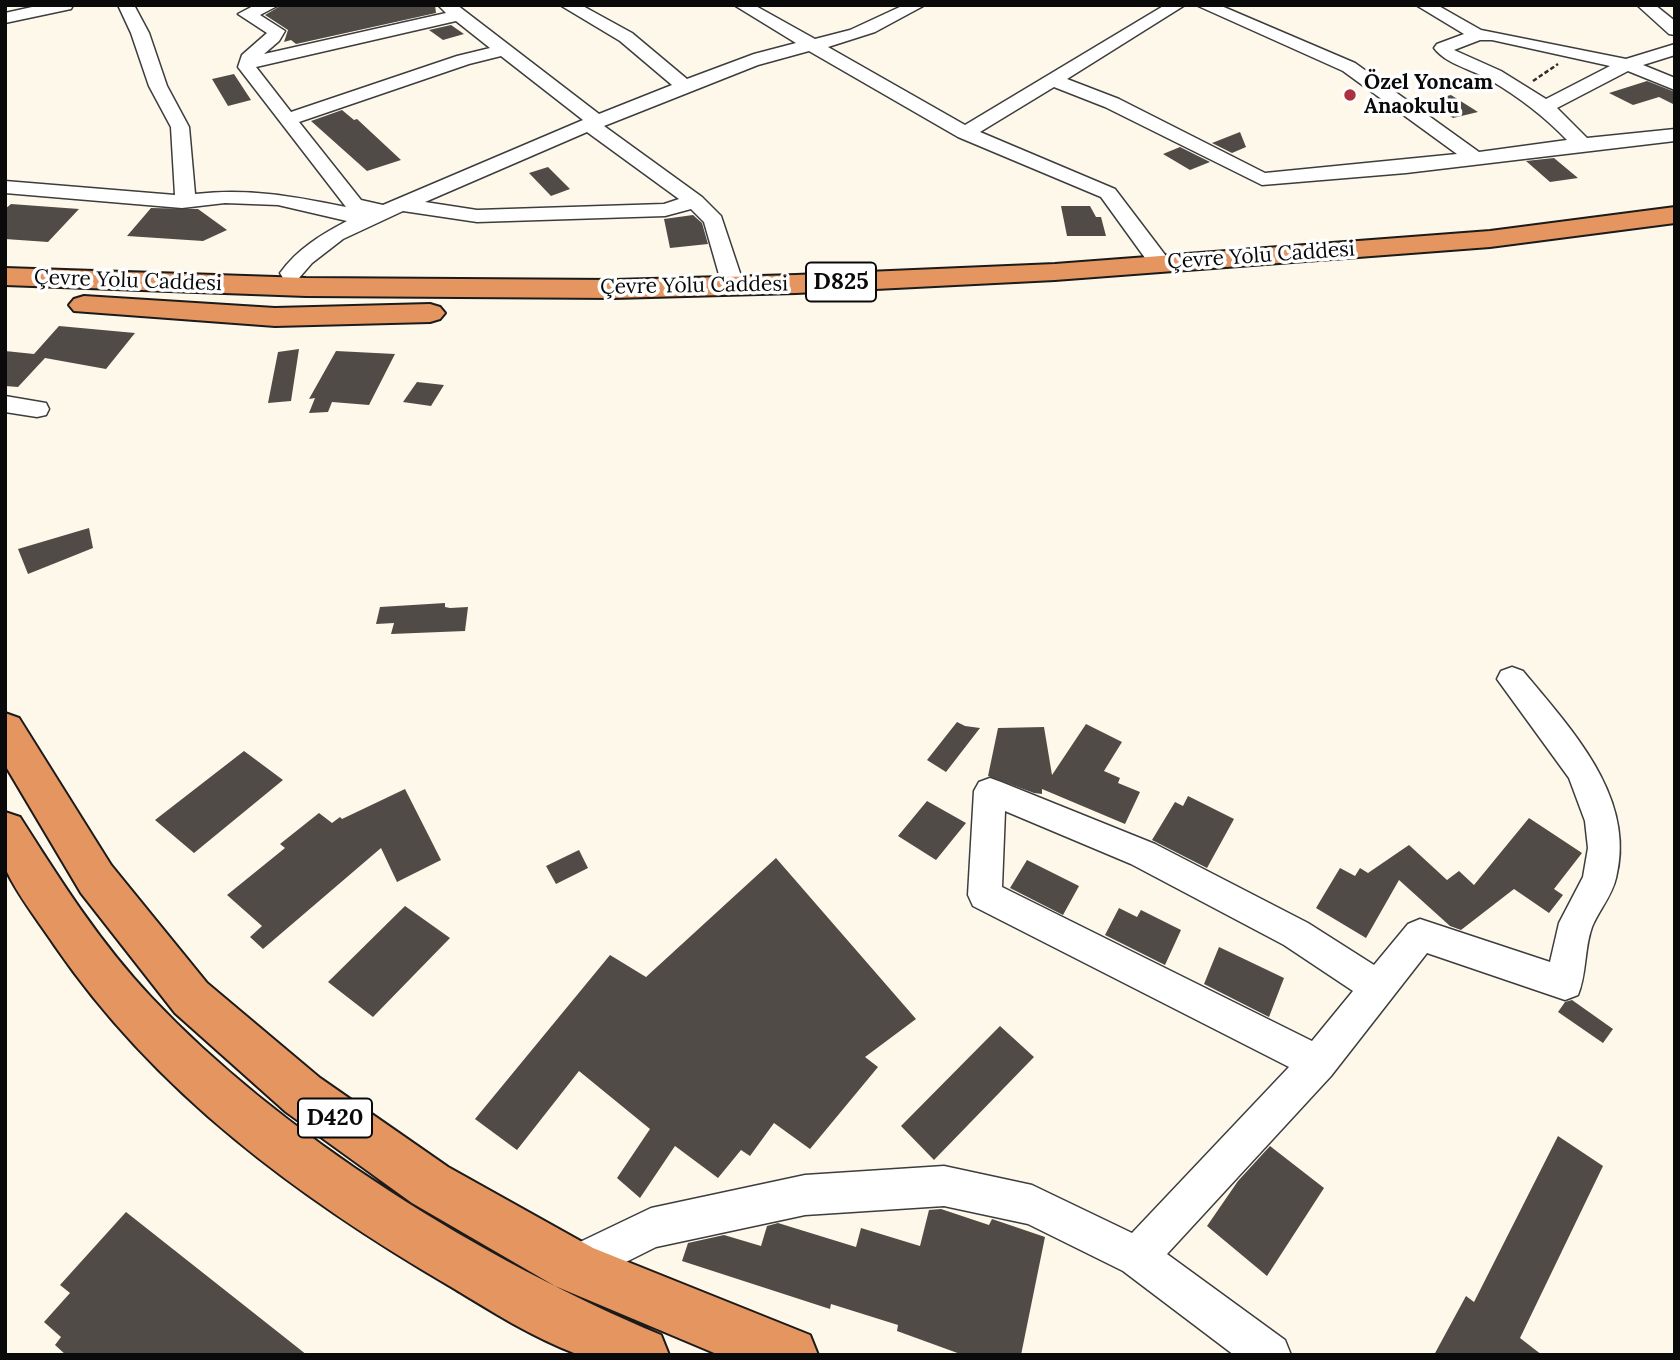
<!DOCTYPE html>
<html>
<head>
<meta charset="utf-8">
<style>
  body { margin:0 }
  #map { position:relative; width:1680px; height:1360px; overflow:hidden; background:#fdf8e9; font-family:Lora,serif }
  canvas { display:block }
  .frame { position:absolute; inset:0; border:7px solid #0a0a0a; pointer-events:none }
</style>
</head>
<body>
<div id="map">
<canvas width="1680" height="1360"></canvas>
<div class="frame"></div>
</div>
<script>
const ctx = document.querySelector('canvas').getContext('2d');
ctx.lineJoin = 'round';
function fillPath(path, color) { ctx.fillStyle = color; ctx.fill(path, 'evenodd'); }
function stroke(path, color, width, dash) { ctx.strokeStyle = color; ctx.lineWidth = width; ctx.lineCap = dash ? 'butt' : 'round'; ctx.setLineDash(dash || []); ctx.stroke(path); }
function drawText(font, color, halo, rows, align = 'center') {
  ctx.font = font + ' Lora,serif'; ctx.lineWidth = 7; ctx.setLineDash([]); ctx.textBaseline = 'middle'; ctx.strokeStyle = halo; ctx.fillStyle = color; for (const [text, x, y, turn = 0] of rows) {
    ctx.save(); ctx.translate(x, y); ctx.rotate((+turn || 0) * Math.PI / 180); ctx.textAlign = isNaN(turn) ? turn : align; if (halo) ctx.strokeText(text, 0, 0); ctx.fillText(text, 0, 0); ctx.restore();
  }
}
fillPath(new Path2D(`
  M282 5H435L436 13 296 44 291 40 284 42 288 30 265 15Z
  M451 25 464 34 443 40 429 30Z
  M234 74 251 100 228 106 212 79Z
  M1647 81 1675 92V105L1659 97 1633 105 1609 93Z
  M1451 95 1478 112 1453 118 1426 101Z
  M342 110 354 120 357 119 401 160 367 171 311 121Z
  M1240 132 1246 147 1232 153 1212 143Z
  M1180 147 1210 162 1190 170 1163 154Z
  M1554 158 1578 178 1550 182 1526 161Z
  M548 167 570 189 551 196 529 173Z
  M11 204 79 209 48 242 5 239V209Z
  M1061 206H1090L1096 217H1101L1106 236H1067Z
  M151 208 198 209 227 230 203 241 127 236Z
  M693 215 702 223 708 244 670 248 664 219Z
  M59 326 135 333 106 369 45 358 18 387 5 386V351L34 354Z
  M299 349 291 401 268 403 278 352Z
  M336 351 395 354 369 405 332 402 328 412 309 413 315 398 309 399Z
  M417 382 444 385 431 406 403 402Z
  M89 528 93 548 28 574 18 549Z
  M445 603V607L450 608 468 607 465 631 391 634 394 623 376 624 380 607Z
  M957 722 965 726 980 728 946 772 927 760Z
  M1086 724 1122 742 1104 771 1120 778 1118 783 1140 792 1125 824 1042 789V794L1034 793 988 776 998 728 1044 727 1052 775Z
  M244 751 283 780 194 853 155 820Z
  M405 789 441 860 397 882 381 848 263 949 250 937 262 926 227 895 285 848 280 844 319 813 332 823 340 817 342 819Z
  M1188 796 1234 819 1207 868 1152 840 1175 802 1183 806Z
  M927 801 966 823 936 860 898 836Z
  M1529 818 1582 853 1554 889 1563 895 1549 913 1514 889 1461 930 1450 926 1399 880 1366 938 1316 908 1340 868 1355 876 1360 868 1368 873 1409 845 1447 880 1459 871 1474 885Z
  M579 850 588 868 556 884 546 866Z
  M776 858 916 1019 865 1057 878 1067 810 1149 774 1123 750 1156 741 1150 718 1178 675 1146 640 1198 617 1178 650 1129 579 1071 517 1150 475 1119 610 955 646 977Z
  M1027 860 1079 886 1063 915 1010 888Z
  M405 906 450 938 373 1017 328 982Z
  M1119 908 1137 917 1141 910 1181 930 1165 965 1105 935Z
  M1219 947 1284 978 1269 1017 1204 984Z
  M1572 1000 1613 1029 1603 1043 1558 1012 1565 1002Z
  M1000 1026 1034 1057 934 1160 901 1126Z
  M1558 1136 1603 1166 1520 1338 1542 1355H1434L1466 1296 1474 1302Z
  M1270 1146 1324 1188 1267 1276 1207 1226 1238 1181Z
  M941 1209 989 1225 992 1219 1045 1237 1021 1355H963L897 1331 898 1325 831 1304 830 1309 682 1261 688 1243 724 1235 761 1246 767 1226 778 1223 856 1247 861 1228 920 1246 929 1210Z
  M126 1212 307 1355H66L55 1345 61 1337 44 1322 70 1293 60 1285Z`), '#514b47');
const minor = new Path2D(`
  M41 5H73L71 9 5 23V13Z
  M118 5H134L149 33 167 86 189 127 195 194C249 188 293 196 346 207L238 67 242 55 267 33 238 14 255 5H279L260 15 285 31 279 41 264 54 446 13 438 5H457L599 114 672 85 620 41 560 5H581L632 33 687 79 754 54 796 43 734 5H754L815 39 850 30 904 5H925L875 32 828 47 965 125 1165 5H1185L1067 79 1119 99 1265 173 1457 154 1343 71 1196 5H1219L1355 63 1479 152 1567 140C1544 116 1519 97 1490 80 1472 69 1447 65 1434 48L1437 44 1464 34 1416 5H1437L1481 30 1626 59 1675 44V55L1643 65 1675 78V90L1628 71 1557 108 1587 138 1675 129V141L1406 173 1262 185 1105 107 1054 87 980 132 1115 189 1172 264 1169 269H1153L1101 197 958 137 809 51 758 65 604 126 702 197 721 216 744 285 741 290H725L722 285 704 222 691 209 665 216 477 222 403 211 343 239 312 263 299 278H283L280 273C297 249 322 234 347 221L278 205 225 203 182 208 5 193V181L175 195 171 127 149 86 131 33ZM456 21 490 48 457 56 291 112 256 67ZM1480 40H1492L1610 66 1546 99 1501 71 1454 50ZM501 56 583 120 383 205 361 200 299 122 469 64ZM587 132 679 199 664 204 477 210 425 202Z
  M1637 5H1655L1675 21V35L1669 34Z
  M5 396 46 403 49 409 46 415 37 417 5 412Z
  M1512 667 1523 671C1570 728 1637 797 1616 878 1612 896 1599 910 1592 927 1584 949 1587 973 1578 995L1565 1000 1427 953 1331 1076 1167 1254 1285 1340 1291 1355H1234L1123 1271 1028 1224 944 1206 805 1215 656 1247 574 1288 559 1282 553 1267 559 1252 651 1208 805 1175 944 1166 1032 1185 1132 1233 1289 1067 973 906 968 895 974 791 979 782 990 778 1001 782 1155 844 1308 923 1374 965 1408 924 1420 919 1550 962 1559 923 1583 877 1588 848 1585 821 1569 778 1497 679 1501 671ZM1005 811 1131 864 1284 945 1353 991 1312 1041 1002 887Z`);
const highway = new Path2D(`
  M1675 207V223L1490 247 1055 280 796 293 614 298 306 296 5 285V268L306 278 614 280 796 275 1055 264 1490 231Z
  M84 296 275 308 430 304 440 307 445 313 440 319 430 322 275 326 74 311 69 305 74 299Z
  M5 713 19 718 111 865 207 983 320 1078 448 1167 593 1248 810 1335 818 1355H719L555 1286 412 1203 286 1112 175 1013 81 893 5 765Z
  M5 812 20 817C60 880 100 943 151 997 283 1137 484 1261 661 1335L669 1355C649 1355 588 1359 574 1353 532 1337 491 1311 453 1288 300 1199 156 1093 55 946 39 922 18 896 6 870 1 858 5 826 5 812Z`);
stroke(minor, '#3d3d3d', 3);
stroke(highway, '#1b1b1b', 4);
stroke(new Path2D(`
  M1533 81 1558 64`), '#2c2c2c', 2.5, [4.5, 2.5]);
fillPath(minor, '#fff');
fillPath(highway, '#e5955f');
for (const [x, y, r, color] of [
  [1350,95,7,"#aa313d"]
]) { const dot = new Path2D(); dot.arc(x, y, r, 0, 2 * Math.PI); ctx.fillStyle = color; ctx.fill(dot); stroke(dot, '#fff', 2.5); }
drawText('bold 21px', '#0a0a0a', '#fff', [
  ["Özel Yoncam",1364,83],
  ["Anaokulu",1364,107]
], 'left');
drawText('21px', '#0a0a0a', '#fff', [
  ["Çevre Yolu Caddesi",1261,256,-4],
  ["Çevre Yolu Caddesi",128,281,2],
  ["Çevre Yolu Caddesi",694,286,-1]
]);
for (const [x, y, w] of [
  [841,282,70],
  [335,1118,74]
]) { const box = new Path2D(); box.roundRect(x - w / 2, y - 19.5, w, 39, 5); ctx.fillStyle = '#fff'; ctx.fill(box); stroke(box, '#0a0a0a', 2); }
drawText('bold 23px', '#0a0a0a', null, [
  ["D825",841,282],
  ["D420",335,1118]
]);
</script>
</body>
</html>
